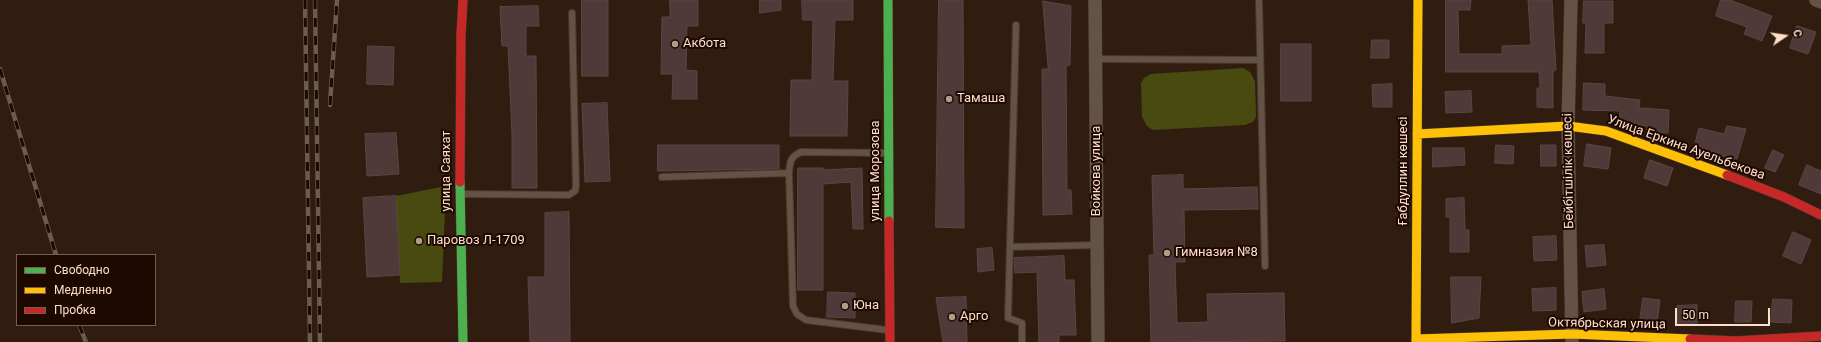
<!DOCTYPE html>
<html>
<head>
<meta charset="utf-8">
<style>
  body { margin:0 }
  #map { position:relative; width:1821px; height:342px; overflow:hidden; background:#311d0f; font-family:Roboto,sans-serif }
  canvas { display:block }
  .legend { position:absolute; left:16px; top:254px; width:140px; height:72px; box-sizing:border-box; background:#1e0900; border:1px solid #775e51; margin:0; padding:5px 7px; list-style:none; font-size:12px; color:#fddecb }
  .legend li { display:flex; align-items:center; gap:8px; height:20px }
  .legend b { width:20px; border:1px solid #775e51 }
  .north { position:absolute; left:1765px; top:16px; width:40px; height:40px; -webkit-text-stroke:3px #1e0900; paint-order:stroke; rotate:77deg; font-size:11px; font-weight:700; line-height:16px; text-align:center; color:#fddecb }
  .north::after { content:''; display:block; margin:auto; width:14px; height:18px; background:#fddecb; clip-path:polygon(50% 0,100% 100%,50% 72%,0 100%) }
  .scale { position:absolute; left:1675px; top:308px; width:95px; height:18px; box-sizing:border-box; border:2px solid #fddecb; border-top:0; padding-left:5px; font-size:12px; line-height:14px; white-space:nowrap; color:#fddecb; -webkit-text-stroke:3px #1e0900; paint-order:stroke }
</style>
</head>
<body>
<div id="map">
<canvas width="1821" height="342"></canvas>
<ul class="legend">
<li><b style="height:5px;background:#4caf50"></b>Свободно</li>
<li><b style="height:5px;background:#ffc107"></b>Медленно</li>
<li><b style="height:5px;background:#c62828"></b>Пробка</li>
</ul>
<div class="north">С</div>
<div class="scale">50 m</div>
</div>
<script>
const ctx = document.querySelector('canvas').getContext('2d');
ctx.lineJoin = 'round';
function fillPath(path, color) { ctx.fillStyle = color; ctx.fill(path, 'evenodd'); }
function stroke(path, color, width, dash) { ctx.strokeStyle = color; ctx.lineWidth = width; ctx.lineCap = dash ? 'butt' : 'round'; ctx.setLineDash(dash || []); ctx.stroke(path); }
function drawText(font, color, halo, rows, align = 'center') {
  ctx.font = font + ' Roboto,sans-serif'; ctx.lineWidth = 4; ctx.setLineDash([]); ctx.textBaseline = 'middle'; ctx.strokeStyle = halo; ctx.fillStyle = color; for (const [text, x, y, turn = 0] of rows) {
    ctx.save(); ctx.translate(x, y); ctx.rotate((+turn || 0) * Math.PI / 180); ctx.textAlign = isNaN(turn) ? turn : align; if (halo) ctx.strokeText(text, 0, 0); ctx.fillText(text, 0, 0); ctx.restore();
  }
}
fillPath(new Path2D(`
  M1243 68 1250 72 1255 81 1256 117 1253 122 1245 125 1153 130 1147 126 1142 117 1141 83 1144 78 1151 74Z
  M446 186 442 282 400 283 396 196Z`), '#484a0f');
const building = new Path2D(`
  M582 0H608V76H582Z
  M670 0H698V26H687L686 70 697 71V99H672L673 74H661L662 17H670Z
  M760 0H781V10L760 13Z
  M802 0H853V20H835L833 81H848L847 136H790L791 80H812L813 20H803Z
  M939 0H963L964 228 936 227Z
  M1446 0H1471L1470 10H1458L1459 54H1502V46L1531 45 1528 0H1552L1556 70H1554L1553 73V108L1537 107V88H1540L1539 72H1446Z
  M1721 0H1730L1772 16 1762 41 1744 34 1747 27 1716 16Z
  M1043 1 1071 6 1070 65 1066 66 1067 190H1071L1072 214 1043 215 1042 69H1048Z
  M1584 1H1613V23H1604V53H1585L1586 23H1583Z
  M538 6 539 26H526V56H536L537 188H512V134L508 46H502L500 7Z
  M1797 26 1816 32 1808 54 1790 48Z
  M1372 40H1389V58H1371Z
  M1281 44H1311V101H1281Z
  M368 46 394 47 393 85 367 84Z
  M1584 83 1605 84V96L1640 100 1639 108 1669 110 1668 133 1647 132V126L1619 122 1620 111 1583 110Z
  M1392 84V107H1373L1372 85Z
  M1471 91 1472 112 1446 113 1445 92Z
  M607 103 610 181 585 182 582 104Z
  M1727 126 1746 129 1737 159 1717 155 1718 153 1694 147 1699 128 1724 134Z
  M396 133 399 174 367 176 365 134Z
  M1587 144 1611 148 1608 169 1584 166Z
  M658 145H779V169L658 171Z
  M1496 145 1514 146 1513 164 1495 163Z
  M1541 145H1556V166H1541Z
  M1433 148H1464L1465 165 1433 167Z
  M1773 150 1784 155 1775 172 1765 168Z
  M1650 160 1673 168 1667 186 1644 178Z
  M1807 165 1821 171V194L1799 185Z
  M798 168H823V170L862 168 863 229H853L851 182 823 184V290H798Z
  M1183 175V189L1257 187 1258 209 1184 210 1185 262H1175L1177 323 1208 322 1207 294 1284 293 1285 341 1151 342 1149 255H1154L1152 176Z
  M396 196 400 275 367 277 363 198Z
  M1464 198 1465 230H1469V252H1450V217H1446V199Z
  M569 212 570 342H530L528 277H545V213Z
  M1793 232 1811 240 1801 264 1783 256Z
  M1556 236 1557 260 1534 261 1533 237Z
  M1604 245 1606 265 1587 267 1585 246Z
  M992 248 994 270 978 272 977 249Z
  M1064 256 1065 280H1074L1076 335H1059V342H1039L1037 272 1015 273 1014 258Z
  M1451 277H1481L1479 318 1452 323Z
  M1556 288V310L1533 311 1532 289Z
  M1604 289 1606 309 1584 312 1582 292Z
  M828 292 855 293V318L827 317Z
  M966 297 967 342H943L936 298Z
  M1643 298 1660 300 1657 323 1640 321Z
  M1773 299 1792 300 1791 323 1771 322Z
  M1736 301H1752L1751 322H1735Z
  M1697 305V325H1678L1677 306Z`);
fillPath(building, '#4f3939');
stroke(building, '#5b4645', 1);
const lane = new Path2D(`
  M1259 0 1265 266
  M1016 25 1008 318 1022 323V342
  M1096 59 1260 60
  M662 177 789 173
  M462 194 569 195 575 191 576 186 572 13
  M1010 247 1097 245
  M887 330 806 320 797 314 793 306 789 173C790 162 790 157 801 152L887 153`);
const street = new Path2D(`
  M1095 0 1098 342
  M1571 0 1568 126 1572 342
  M1816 0 1821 2`);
const fast = new Path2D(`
  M888 0 889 221
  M460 182 463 342`);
const slow = new Path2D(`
  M1417 134 1568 126 1606 131 1727 175
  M1416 339 1572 334 1690 339
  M1416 342 1418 0`);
const jam = new Path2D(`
  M1727 175 1784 197 1821 215
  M460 182 461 35 463 0
  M889 221 890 342
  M1690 339 1736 341 1821 336`);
stroke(lane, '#49382e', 8);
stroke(street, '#49382e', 14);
stroke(fast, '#49382e', 10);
stroke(slow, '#49382e', 10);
stroke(jam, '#49382e', 10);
stroke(lane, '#645245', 6);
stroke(street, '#645245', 13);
stroke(fast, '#4caf50', 9);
stroke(slow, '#ffc107', 9);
stroke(jam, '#c62828', 9);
const rail = new Path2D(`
  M305 0 310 342
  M315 0 320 342
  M0 69 56 255
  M330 105 337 0
  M79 325 86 342`);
stroke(rail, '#6c5b50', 4.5);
stroke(rail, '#1e0900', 3, [9]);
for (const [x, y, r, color] of [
  [675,44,4,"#b69a89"],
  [949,99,4,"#b69a89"],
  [419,241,4,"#b69a89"],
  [1167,253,4,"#b69a89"],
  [845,306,4,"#b69a89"],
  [952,317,4,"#b69a89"]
]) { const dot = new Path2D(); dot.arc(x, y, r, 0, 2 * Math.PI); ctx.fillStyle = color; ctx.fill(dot); stroke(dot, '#1e0900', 1.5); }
drawText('13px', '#fddecb', '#1e0900', [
  ["Акбота",683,44],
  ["Тамаша",957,99],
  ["Паровоз Л-1709",427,241],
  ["Гимназия №8",1175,253],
  ["Юна",853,306],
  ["Арго",960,317]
], 'left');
drawText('13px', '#fddecb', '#1e0900', [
  ["Улица Еркина Ауельбекова",1686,148,20],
  ["улица Саяхат",447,171,-90],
  ["улица Морозова",876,171,-90],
  ["Войкова улица",1097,171,-90],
  ["Ғабдуллин көшесі",1404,171,-90],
  ["Бейбітшілік көшесі",1569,171,-91],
  ["Октябрьская улица",1607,324,1]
]);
</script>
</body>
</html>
